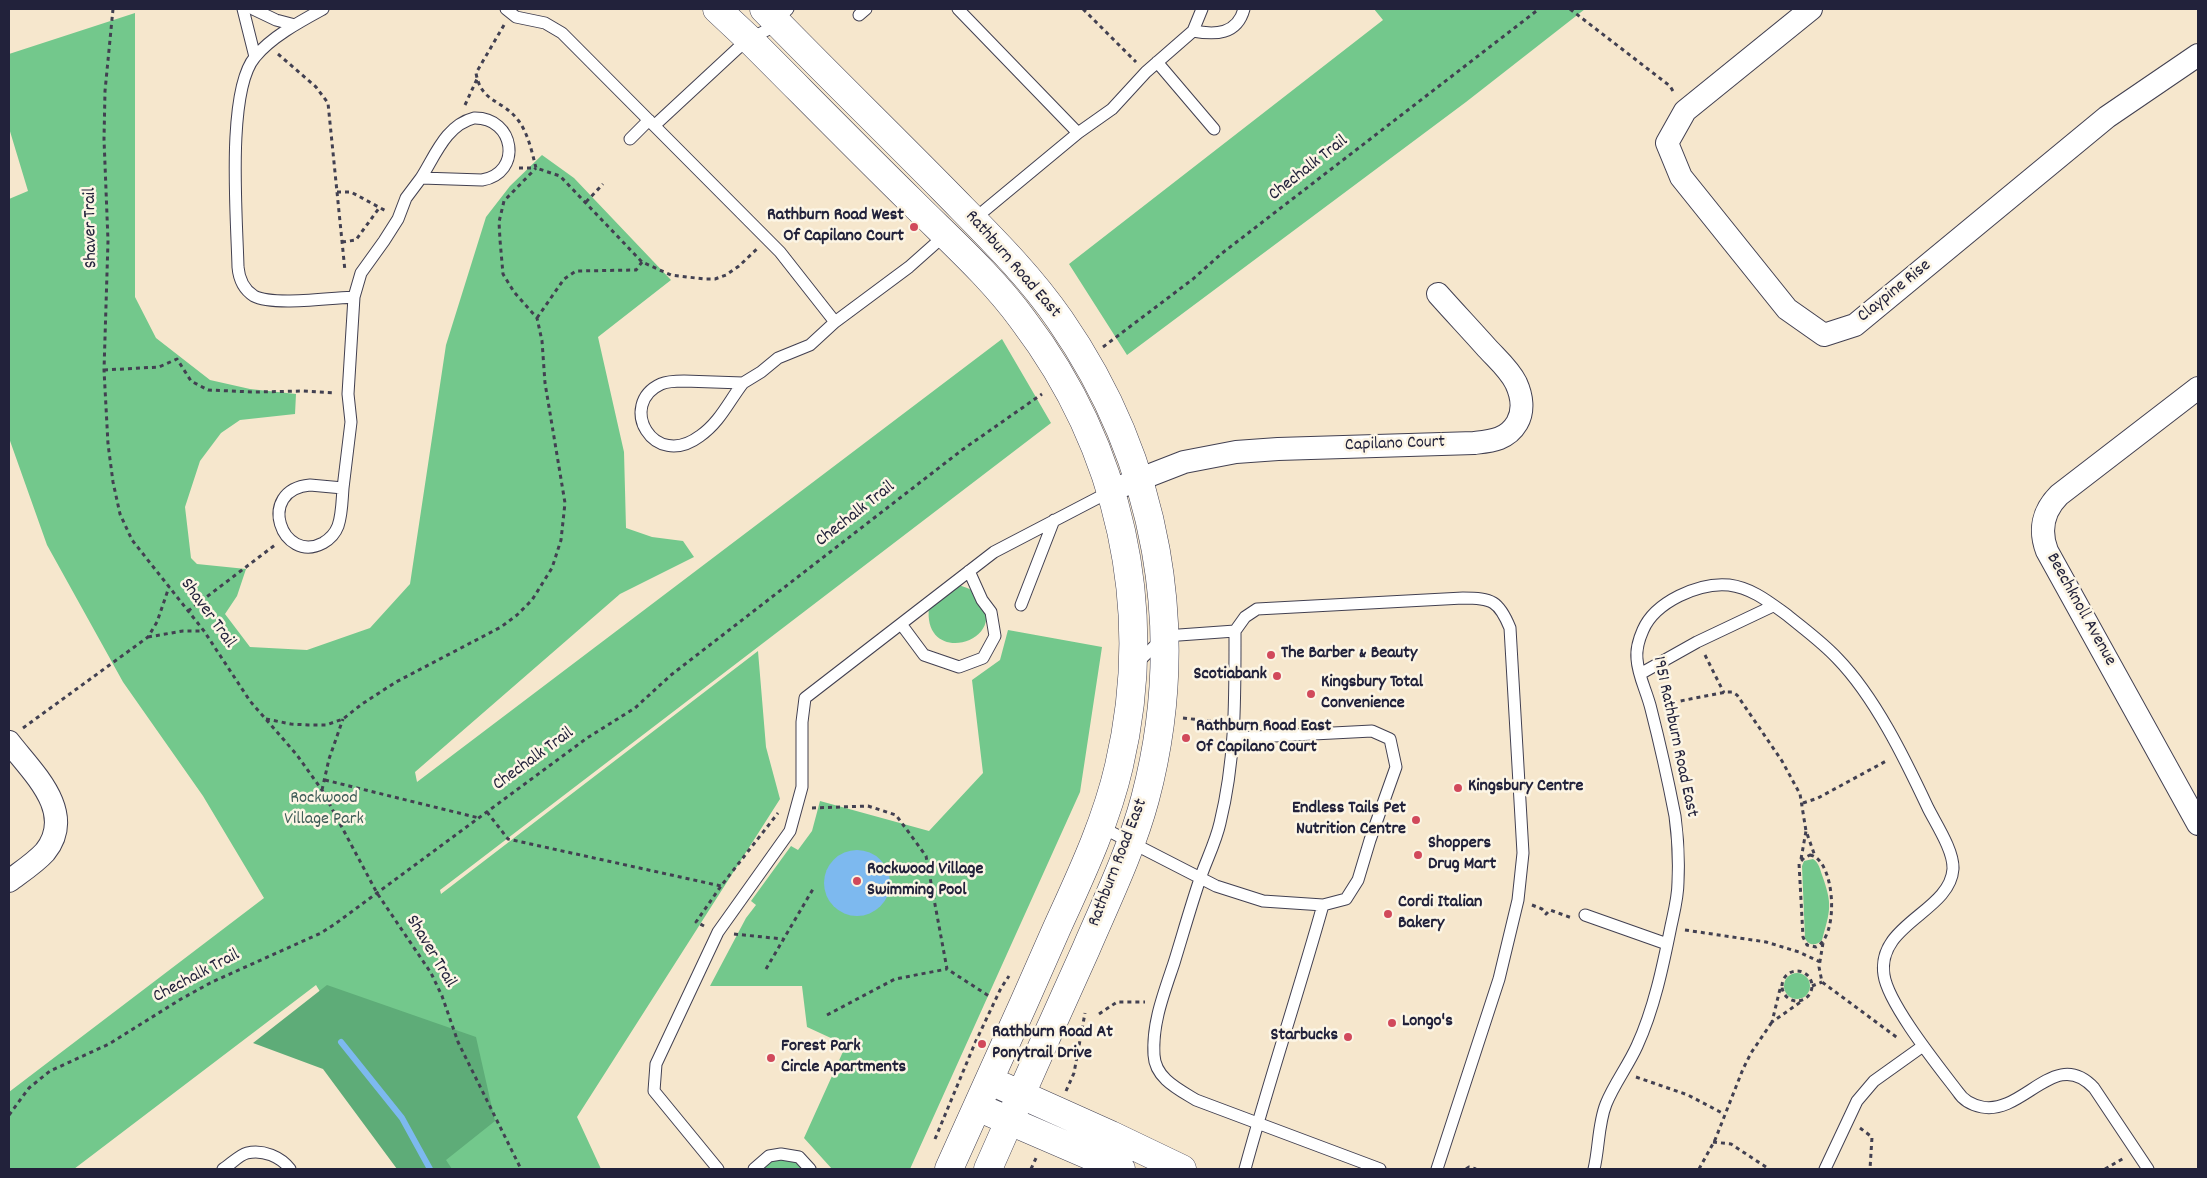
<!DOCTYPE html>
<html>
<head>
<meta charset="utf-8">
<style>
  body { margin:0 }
  #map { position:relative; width:2207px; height:1178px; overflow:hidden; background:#f6e7cd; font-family:Dekko,sans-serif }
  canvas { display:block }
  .frame { position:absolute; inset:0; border:10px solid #22223b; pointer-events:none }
</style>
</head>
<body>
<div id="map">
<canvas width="2207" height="1178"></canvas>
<div class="frame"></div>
</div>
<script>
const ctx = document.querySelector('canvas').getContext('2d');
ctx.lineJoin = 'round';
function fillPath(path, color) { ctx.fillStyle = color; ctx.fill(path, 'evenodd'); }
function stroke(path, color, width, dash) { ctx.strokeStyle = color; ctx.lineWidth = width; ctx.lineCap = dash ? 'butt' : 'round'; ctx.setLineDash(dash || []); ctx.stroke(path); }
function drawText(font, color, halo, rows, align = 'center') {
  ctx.font = font + ' Dekko,sans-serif'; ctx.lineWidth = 5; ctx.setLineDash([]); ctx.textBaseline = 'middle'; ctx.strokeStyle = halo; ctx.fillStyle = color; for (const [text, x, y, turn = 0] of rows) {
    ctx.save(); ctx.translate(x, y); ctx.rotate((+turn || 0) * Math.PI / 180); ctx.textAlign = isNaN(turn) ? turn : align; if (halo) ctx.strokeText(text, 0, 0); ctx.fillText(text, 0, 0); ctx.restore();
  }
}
fillPath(new Path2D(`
  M1374 9H1585L1466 102 1127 355 1069 264 1383 20Z
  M135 13V297L156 338 210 380 250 389 296 394 295 414 240 420 221 433 200 461 185 507 191 558 197 564 246 569 237 596 225 614 250 647 307 650 370 628 410 584 446 345 486 217 510 186 542 155 574 178 671 280 598 337 624 452 626 528 652 537 683 541 694 557 620 594 415 772 417 782 1002 339 1051 423 440 890 441 894 758 651 766 747 780 799 577 1117 601 1169H427L316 985 74 1169H9V1092L264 898 203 796 123 682 47 545 9 438V199L28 191 9 128V54Z
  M958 585C970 588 975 591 982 602 1006 644 922 666 929 607Z
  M1008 630 1102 647 1080 792 910 1169H832L804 1138 846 1045 807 1027 802 986H710L746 918 756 905 751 901 791 846 798 850 812 831 820 801 929 831 983 773 972 680 1000 660Z
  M1813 859C1819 863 1820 869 1822 875 1833 905 1830 911 1822 940 1817 946 1808 946 1805 938L1802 866 1804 861Z
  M1784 986a13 13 0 1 1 26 0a13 13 0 1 1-26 0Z
  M781 1154 810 1169H759Z`), '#73c88c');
fillPath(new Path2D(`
  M327 985 476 1037 495 1121 446 1160 452 1169H397L323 1069 253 1043Z`), '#5eac78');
fillPath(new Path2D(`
  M824 883a33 33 0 1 1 66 0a33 33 0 1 1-66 0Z`), '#7db9ef');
stroke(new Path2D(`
  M341 1042 402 1118 430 1169`), '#7db9ef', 6);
const lane = new Path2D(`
  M243 9 255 57
  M253 9 276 20 295 25
  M323 9C301 21 271 37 255 57 226 91 237 220 238 267 239 279 243 289 254 296 272 306 332 298 354 297
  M506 9 516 17 545 23 562 33 780 252 835 322
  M958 9 1078 133
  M859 15 866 9
  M1193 31C1215 35 1237 35 1244 9
  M1157 62 1214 129
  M474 118C515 117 523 173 482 180L421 178C435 156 446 125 474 118Z
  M655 125 737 49 749 39 767 30 788 9
  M630 139 649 120
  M973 220 1078 133 1112 109 1146 72 1193 31 1202 9
  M684 381 743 383C729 401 720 422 700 436 653 471 617 404 661 384 668 381 676 381 684 381Z
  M743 383 761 372 778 358 810 345 835 322 909 267 945 235
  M310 485 343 488C342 501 342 515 338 526 335 534 330 539 323 543 282 565 255 490 310 485Z
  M343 488 351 422 348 394 354 297 361 273 384 241 398 219 406 198 421 178
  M1021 605 1054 520
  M901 624 924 655 959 667 983 658 995 636 991 612 982 600 969 571
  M1235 631 1245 617 1257 609 1463 598C1492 598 1499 601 1510 628L1523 853 1518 900 1499 979 1437 1169
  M1137 663 1165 636 1235 631C1235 697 1236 758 1220 823 1216 841 1207 859 1201 876 1191 905 1183 934 1174 963 1164 993 1152 1023 1154 1055 1155 1078 1178 1089 1196 1100L1380 1169
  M1640 674 1697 642 1773 606
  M1235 738 1372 731 1390 739 1396 767 1370 840 1358 880 1346 899 1323 905C1298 994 1269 1081 1245 1169
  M1101 827 1216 886 1263 901 1323 905
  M1585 915 1667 944
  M223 1169C230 1165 239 1155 247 1153 263 1149 281 1157 290 1169
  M718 1169 654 1091 656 1064 718 932 790 831 802 787V722L805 698 994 552 1111 491
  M754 1169 769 1156 781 1154 799 1157 810 1169
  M1594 1169C1599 1149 1598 1124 1606 1104 1614 1084 1628 1066 1637 1046 1654 1009 1663 966 1671 926 1674 912 1678 897 1678 882 1679 861 1678 838 1675 816 1668 780 1660 744 1651 709 1647 692 1638 676 1637 659 1636 650 1639 639 1643 630 1655 602 1699 582 1729 585 1752 588 1769 602 1787 615 1804 629 1822 642 1837 658 1875 697 1905 759 1928 808 1936 824 1954 851 1953 869 1950 912 1876 924 1884 975 1888 1004 1939 1067 1958 1092 1963 1100 1972 1105 1982 1107 2024 1115 2055 1046 2094 1088L2148 1169
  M1825 1169 1857 1101 1874 1081 1923 1046`);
const street = new Path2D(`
  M1811 9 1685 111 1667 143 1681 177 1787 309 1824 335 1855 325 2107 117 2198 55
  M2198 388 2059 495C2043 511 2039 530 2047 551L2198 824
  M1112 490 1184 462 1236 452 1278 449 1474 443C1491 441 1507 440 1517 423 1524 411 1522 396 1516 383 1509 369 1497 359 1487 348 1471 330 1454 312 1438 294
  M9 742C32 772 77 812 45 852 35 863 21 872 9 881`);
const secondary = new Path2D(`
  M717 9 749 39C803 93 856 147 911 201 949 239 991 276 1023 320 1120 448 1156 608 1119 766 1106 823 1080 877 1056 930 1021 1010 985 1090 949 1169
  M764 9C823 70 884 129 944 190 984 231 1027 272 1060 320 1158 461 1189 633 1145 799 1131 851 1107 900 1086 949 1053 1022 1020 1096 988 1169
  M1004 1087 1111 1135 1182 1169
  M991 1113 1121 1169`);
stroke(lane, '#424051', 13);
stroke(street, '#424051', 24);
stroke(secondary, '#424051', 29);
stroke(new Path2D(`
  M113 9 105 91 104 139 108 241 104 370 108 444 113 482 120 514 132 540 204 631 250 701 297 755 322 790 377 893 431 973 442 996 458 1042 521 1169
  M1083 9 1136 62
  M1570 9 1670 86 1674 93
  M504 25 476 73C481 103 502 99 518 120 528 133 532 152 536 168L560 176 642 262 671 275 704 279H715L726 275 739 266 758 248
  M278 54 316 87 328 103 345 271
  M465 105 477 79
  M519 168H535
  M337 192H351L386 211
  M586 202 603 184
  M342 242 356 240 379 208
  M537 318 564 279 576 271 636 270 642 262
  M1103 347 1193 279 1221 254 1539 9
  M104 370 159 367 177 359 191 381 208 390 254 392 303 391 335 393
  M188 611 275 545
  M148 637 183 631H204
  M1705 655 1724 693
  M1665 704 1726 692H1732L1737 695 1782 761 1800 794 1806 831
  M1183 718 1219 722
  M266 719 291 724 308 725H326L343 719 362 704 396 682 501 627 517 615 532 600 552 568 561 540 565 503 545 383 542 341 537 318 514 292 503 274 500 240 499 222 504 201 536 168
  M23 728 148 637 157 622 169 587
  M325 780 479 818
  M322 790 329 759 343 719
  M1803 803 1818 798 1888 760
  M812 808 868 806 896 815 926 856 947 969 989 996
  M487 812 508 839 721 886
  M1810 855C1835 859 1840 936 1816 947L1807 945 1803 937 1799 863 1804 858Z
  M1801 859 1806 831 1815 856
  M1532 905 1542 909 1546 914 1550 910 1572 918
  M704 926 696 922 721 886 778 813
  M1685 930 1766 942 1799 952 1820 962
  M734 934 783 939
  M1823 943 1819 967 1822 982 1899 1039
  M766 969 813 889
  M1782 986a15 15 0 1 1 30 0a15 15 0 1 1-30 0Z
  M1812 986 1822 982
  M1780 989 1772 1022 1802 1001
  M1099 1014 1117 1002H1145
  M827 1015 895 979 947 969
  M1636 1077 1688 1095 1724 1114
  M1066 1091 1074 1073 1085 1013
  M9 1115 29 1088 50 1071 109 1044 181 999 212 982 321 933 335 924 587 738 635 708 671 675 962 450 1042 394
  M1860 1128 1872 1137 1870 1169
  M935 1139 975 1043 1001 988 1009 976
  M1713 1142 1731 1144 1769 1169
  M1031 1169 1037 1156
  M1466 1169 1469 1167 1476 1169
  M1699 1169 1715 1140 1743 1069 1751 1053 1772 1022
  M2105 1169 2124 1158`), '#424051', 3, [4, 4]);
stroke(lane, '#fff', 11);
stroke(street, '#fff', 22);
stroke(secondary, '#fff', 28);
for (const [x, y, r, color] of [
  [914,227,5,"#d1495b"],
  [1271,655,5,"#d1495b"],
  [1277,676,5,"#d1495b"],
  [1311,694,5,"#d1495b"],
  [1186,738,5,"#d1495b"],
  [1458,788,5,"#d1495b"],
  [1416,820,5,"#d1495b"],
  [1418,855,5,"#d1495b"],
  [857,881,5,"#d1495b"],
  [1388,914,5,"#d1495b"],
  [1392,1023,5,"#d1495b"],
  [1348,1037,5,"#d1495b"],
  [982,1044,5,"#d1495b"],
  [771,1058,5,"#d1495b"]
]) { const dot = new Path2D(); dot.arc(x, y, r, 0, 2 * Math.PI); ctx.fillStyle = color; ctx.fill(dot); stroke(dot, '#fcf5e5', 2); }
drawText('18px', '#22223b', '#fcf5e5', [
  ["Chechalk Trail",1309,169,-38],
  ["Shaver Trail",92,228,-91],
  ["Rathburn Road East",1012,265,49],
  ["Claypine Rise",1895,292,-39],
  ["Capilano Court",1395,445,-2],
  ["Chechalk Trail",856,515,-38],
  ["Beechknoll Avenue",2080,610,61],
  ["Shaver Trail",207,614,54],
  ["1951 Rathburn Road East",1674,737,78],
  ["Chechalk Trail",534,760,-36],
  ["Rathburn Road East",1119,863,-69],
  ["Shaver Trail",430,952,59],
  ["Chechalk Trail",197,977,-28]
]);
drawText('bold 18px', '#22223b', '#fcf5e5', [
  ["Rathburn Road West",904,217,"right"],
  ["Of Capilano Court",904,238,"right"],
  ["The Barber & Beauty",1281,655],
  ["Scotiabank",1267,676,"right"],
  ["Kingsbury Total",1321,684],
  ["Convenience",1321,705],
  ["Rathburn Road East",1196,728],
  ["Of Capilano Court",1196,749],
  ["Kingsbury Centre",1468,788],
  ["Endless Tails Pet",1406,810,"right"],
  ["Nutrition Centre",1406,831,"right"],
  ["Shoppers",1428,845],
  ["Drug Mart",1428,866],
  ["Rockwood Village",867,871],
  ["Swimming Pool",867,892],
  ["Cordi Italian",1398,904],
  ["Bakery",1398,925],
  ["Longo's",1402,1023],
  ["Rathburn Road At",992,1034],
  ["Ponytrail Drive",992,1055],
  ["Starbucks",1338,1037,"right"],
  ["Forest Park",781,1048],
  ["Circle Apartments",781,1069]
], 'left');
drawText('18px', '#3e5c57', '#fcf5e5', [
  ["Rockwood",324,800],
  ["Village Park",324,821]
]);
</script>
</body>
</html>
